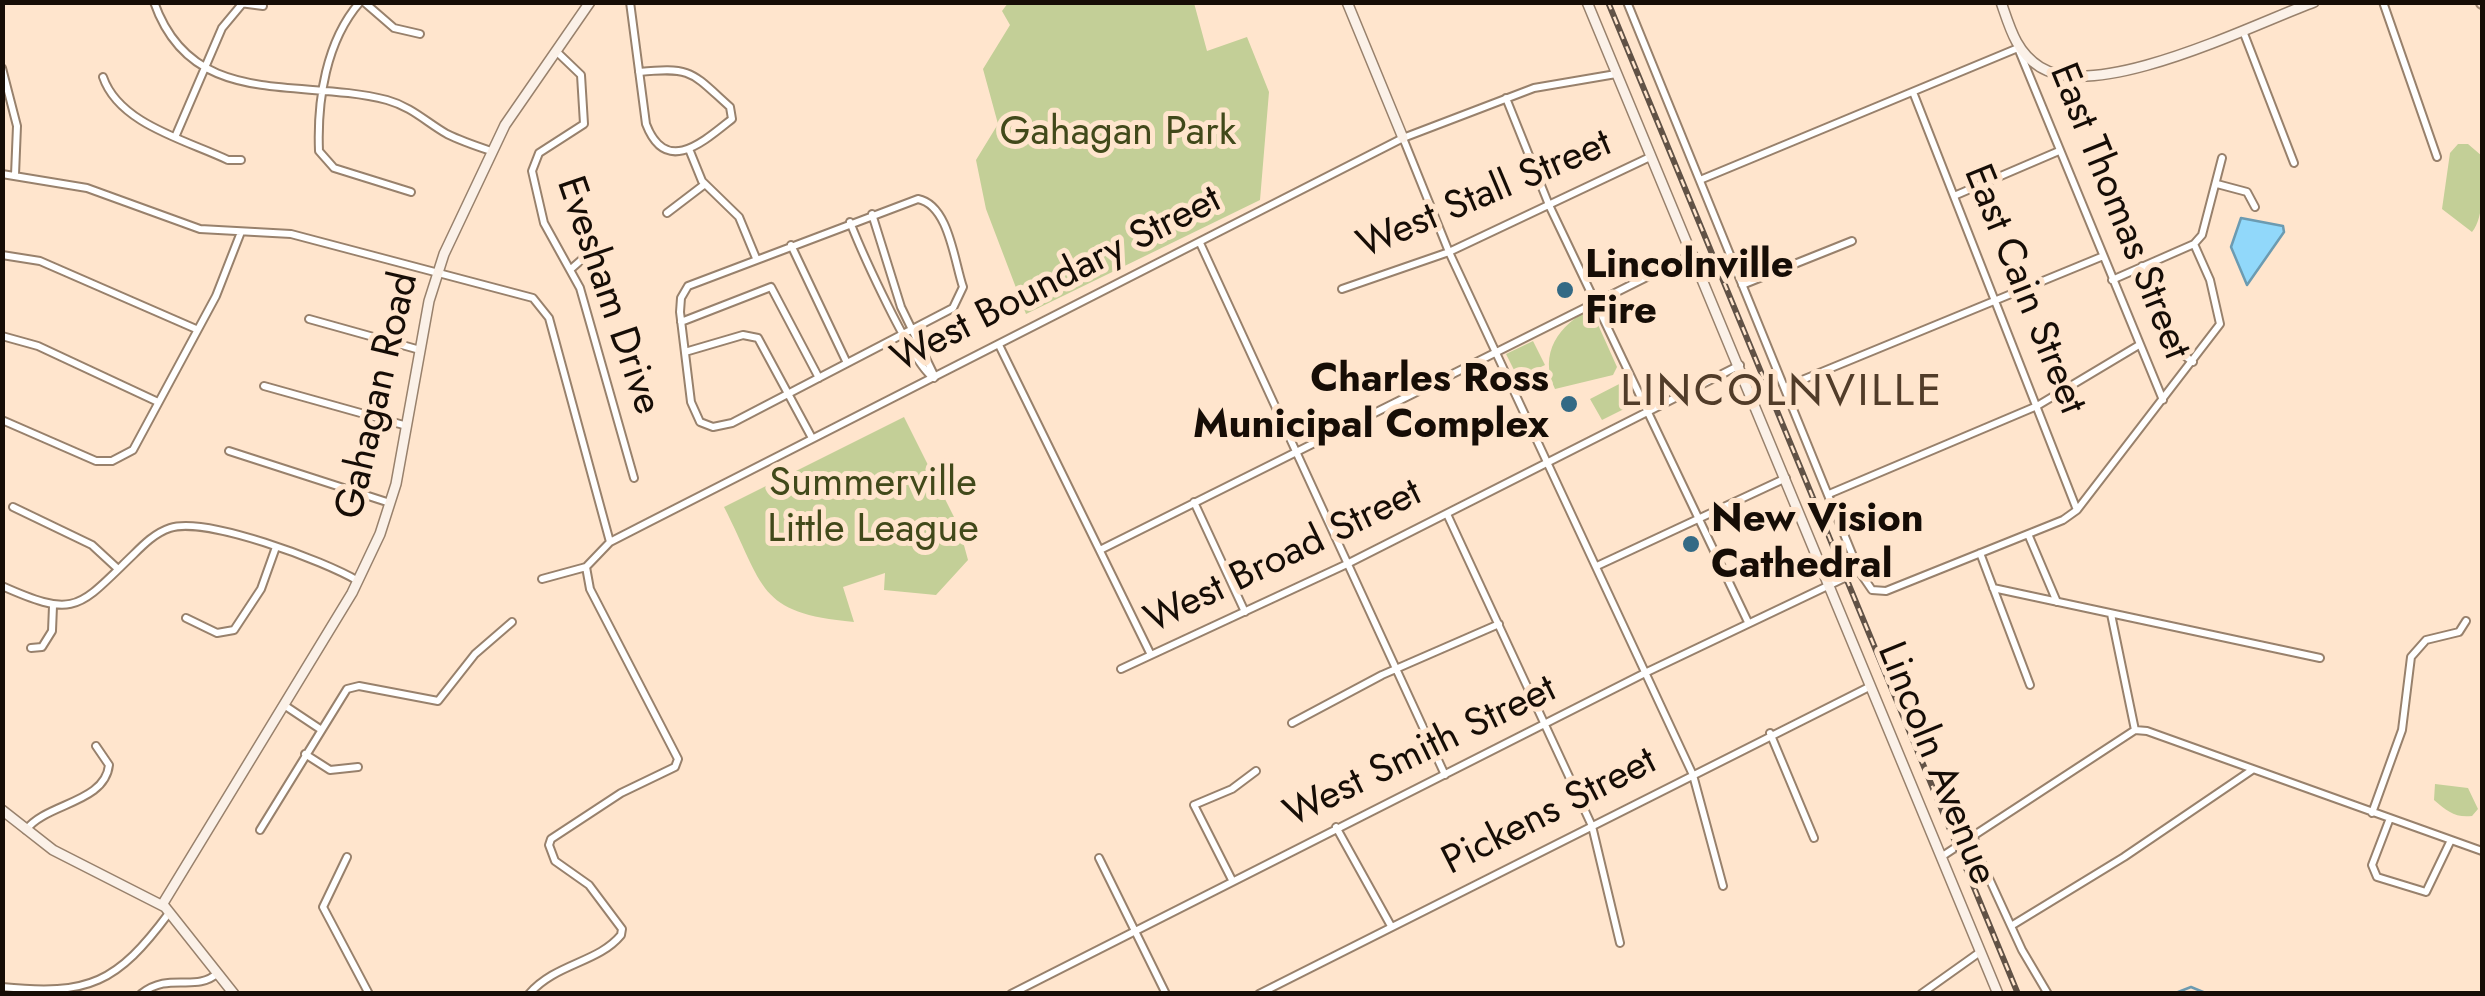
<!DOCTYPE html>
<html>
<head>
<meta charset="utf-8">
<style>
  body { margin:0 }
  #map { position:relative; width:2485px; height:996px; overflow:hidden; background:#ffe5cd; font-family:Jost,sans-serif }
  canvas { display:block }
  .frame { position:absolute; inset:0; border:5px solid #160d06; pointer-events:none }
</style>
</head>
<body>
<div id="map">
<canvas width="2485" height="996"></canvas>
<div class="frame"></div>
</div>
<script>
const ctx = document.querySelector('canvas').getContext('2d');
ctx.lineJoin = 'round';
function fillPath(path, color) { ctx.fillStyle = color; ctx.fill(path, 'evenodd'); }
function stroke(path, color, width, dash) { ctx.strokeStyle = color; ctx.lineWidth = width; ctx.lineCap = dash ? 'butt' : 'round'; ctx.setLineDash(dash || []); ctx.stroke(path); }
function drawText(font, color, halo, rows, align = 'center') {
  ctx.font = font + ' Jost,sans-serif'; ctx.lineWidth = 10; ctx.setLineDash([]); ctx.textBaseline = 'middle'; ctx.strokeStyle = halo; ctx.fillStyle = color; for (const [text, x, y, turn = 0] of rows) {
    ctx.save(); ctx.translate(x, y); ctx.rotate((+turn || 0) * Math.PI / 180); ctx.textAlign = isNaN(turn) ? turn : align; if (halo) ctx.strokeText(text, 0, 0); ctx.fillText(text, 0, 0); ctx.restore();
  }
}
fillPath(new Path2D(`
  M1008 3H1194L1207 51 1247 37 1269 92 1260 200 1026 314 986 209 976 160 998 124 983 69 1010 25 1002 11Z
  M2458 144H2468L2482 156C2483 177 2485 217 2472 232L2442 209 2450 153Z
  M1591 309 1617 367 1613 375 1555 389C1538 354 1559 324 1591 309Z
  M1533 341 1545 365 1518 378 1506 354Z
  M1625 381 1636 403 1602 420 1590 399Z
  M904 417 959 527 968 560 936 595 884 590 885 573 843 587 854 622C756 613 765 587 724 507Z
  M2435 784 2468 788 2478 809 2472 816C2455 818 2447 811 2434 800Z`), '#c3cf97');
const water = new Path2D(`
  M2241 218 2283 226 2284 232 2247 285 2231 247Z`);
fillPath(water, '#91d8fa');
stroke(water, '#6c9bb1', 2.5);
stroke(new Path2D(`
  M2173 994 2191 987 2208 994`), '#6c9bb1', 2.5);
const street = new Path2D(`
  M154 2C192 111 298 77 387 100 412 107 426 122 447 134 461 141 476 146 491 151
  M360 2C326 41 317 100 319 151L334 168 411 192
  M364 2 394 28 420 34
  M630 2 646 124C666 176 703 142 732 119L730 107C691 72 693 67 639 72
  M1627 2 1859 571 1872 590 1886 591 2063 520 2077 510 2220 324 2210 280 2194 244
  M2383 2 2437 157
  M240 3 263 6
  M2243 31 2294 163
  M556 51 581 75 584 124 539 153 532 171 544 223 580 288 634 478
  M2 68 17 126 15 175
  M103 77C119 124 186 140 228 160H241
  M1913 92 2077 510
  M1506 98 1549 205 1748 622
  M176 135 222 28 242 4
  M1403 138 1449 252 1693 775 1723 886
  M689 149 702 181 739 217 756 258
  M2 174 87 188 200 229 291 234 533 298 549 318 610 542
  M1700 180 2018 48 2163 400
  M2217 184 2247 192 2255 207
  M1954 196 2059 151
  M918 199C949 205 954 261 963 287L953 308 732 423 713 427 700 422 691 402 680 312 681 298 688 286Z
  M667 213 705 184
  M872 214 901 307 935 377
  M850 222C861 250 913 367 934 378
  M1200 243 1445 775
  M791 245 847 363
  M2 255 40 261 196 329
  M2142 266 2177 350 2193 362
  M571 269 596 247
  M2112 280 2194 244 2202 235 2222 158
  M1742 285 1852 241
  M1342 289 1449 252 1650 157
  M309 319 420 350
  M681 322 771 287 819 378
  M2 336 38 346 158 402
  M999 345 1151 655
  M685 352 743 335 758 338 812 438
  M264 386 407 426
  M1785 387 2101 257
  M2 420 96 461H112L133 450 216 296 241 232
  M229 451 390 503
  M1829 494 2037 406 2139 345
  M1194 502 1245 612
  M13 507 92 545 118 569
  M1447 514 1592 826 1620 943
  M2028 534 2057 602
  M1102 549 1693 254
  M1980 553 2030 685
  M1597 566 1786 478
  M542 579 586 567 610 542 649 522 1403 138 1534 88 1616 74
  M2 586C76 619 78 608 133 555 144 544 155 533 170 528 205 516 325 561 358 581
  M1993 588 2320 658
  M2111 614 2135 730
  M186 618 217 633 234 630 261 589 276 547
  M31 648 42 647 52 631 53 606
  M1121 669 1347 564 1740 365
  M284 705 320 729
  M1292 723 1382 675 1499 624
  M1770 733 1814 838
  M305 754 330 770 358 767
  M2372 813 2402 730 2411 657 2426 640 2459 632 2466 621
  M2390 818 2372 865 2377 877 2426 892 2451 840
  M1336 827 1391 926
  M26 830C46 803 105 803 109 765L96 746
  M260 830 347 689 359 686 438 701 475 654 512 622
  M1974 836 1976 850 2022 950 2048 994
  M347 857 323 907 369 994
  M1941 857 2135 730 2147 731 2482 851
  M1099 858 1166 994
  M1232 880 1194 805 1232 789 1256 771
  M2011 926 2124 857 2252 770
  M2 987C89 996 117 983 169 913
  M141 994C170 971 195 993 218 973
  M529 994C556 963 598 963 621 935L622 929 589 885 555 861 549 845 551 839 621 793 675 767 678 759 590 589 586 567
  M1011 994 1647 672 1859 571
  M1259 994 1869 687
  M1921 994 1980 952`);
const secondary = new Path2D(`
  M1347 2 1403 138
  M1587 2 1998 994
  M2001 2C2010 28 2016 52 2040 67 2097 103 2254 24 2314 2
  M2 810 53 850 165 907 234 994
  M162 905 352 593 380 534 396 484 429 301 444 254 505 125 590 2`);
const primary = new Path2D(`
  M2482 2V3`);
stroke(street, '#98816c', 10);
stroke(secondary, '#98816c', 12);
stroke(primary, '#a68c76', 14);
stroke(street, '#fff', 6);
stroke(secondary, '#fbf1e8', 9);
stroke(primary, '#f8e3d1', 10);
const rail = new Path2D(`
  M1608 2 2018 994`);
stroke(rail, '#615246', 6);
stroke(rail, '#ffe5cd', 2.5, [8]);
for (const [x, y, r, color] of [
  [1565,290,10,"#346a85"],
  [1569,404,10,"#346a85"],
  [1691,544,10,"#346a85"]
]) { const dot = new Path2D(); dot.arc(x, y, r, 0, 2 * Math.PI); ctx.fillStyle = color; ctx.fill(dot); stroke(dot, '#ffe5cd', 4); }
drawText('40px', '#41491a', '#ffe5cd', [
  ["Gahagan Park",1118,134],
  ["Summerville",873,485],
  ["Little League",873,531]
]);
drawText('40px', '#160d06', '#ffe5cd', [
  ["West Stall Street",1485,196,-23],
  ["East Thomas Street",2118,212,68],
  ["West Boundary Street",1057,281,-27],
  ["East Cain Street",2023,290,68],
  ["Evesham Drive",607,296,71],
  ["Gahagan Road",379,396,-77],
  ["West Broad Street",1284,558,-26],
  ["West Smith Street",1421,753,-26],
  ["Lincoln Avenue",1935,764,68],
  ["Pickens Street",1550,813,-27]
]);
drawText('bold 40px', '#160d06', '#ffe5cd', [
  ["Lincolnville",1585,267],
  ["Fire",1585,313],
  ["Charles Ross",1549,381,"right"],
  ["Municipal Complex",1549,427,"right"],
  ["New Vision",1711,521],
  ["Cathedral",1711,567]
], 'left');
ctx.letterSpacing = '2.5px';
drawText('45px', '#513c29', '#ffe5cd', [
  ["LINCOLNVILLE",1782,394]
]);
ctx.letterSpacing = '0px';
</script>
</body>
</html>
